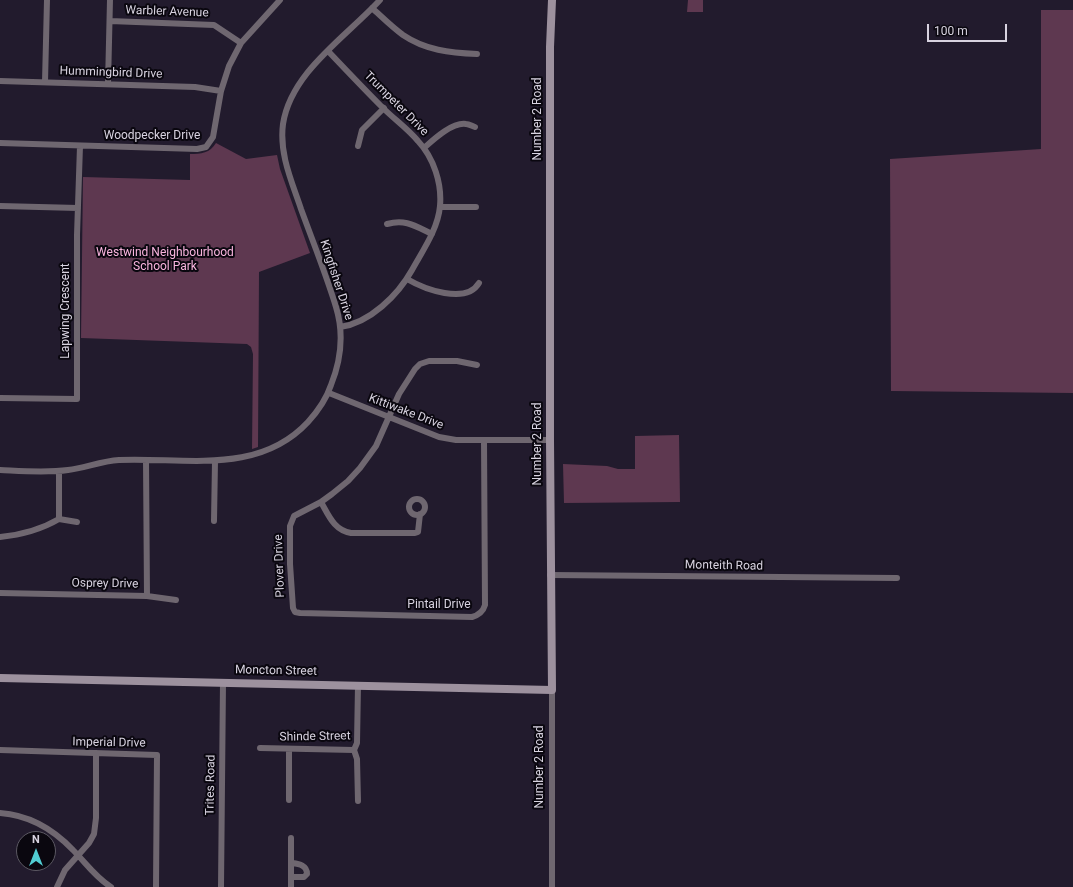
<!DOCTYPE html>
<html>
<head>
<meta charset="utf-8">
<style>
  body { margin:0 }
  #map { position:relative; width:1073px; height:887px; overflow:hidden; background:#221b2d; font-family:Roboto,sans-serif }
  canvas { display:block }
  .north { position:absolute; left:16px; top:831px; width:40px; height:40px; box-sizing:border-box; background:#0a070f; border:1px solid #5c5963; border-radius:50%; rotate:0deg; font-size:11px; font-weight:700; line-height:16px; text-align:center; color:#d8d3e0 }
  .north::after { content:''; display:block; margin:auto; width:14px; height:18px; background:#51ccd2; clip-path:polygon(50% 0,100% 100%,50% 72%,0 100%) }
  .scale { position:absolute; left:927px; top:24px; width:80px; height:18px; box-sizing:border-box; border:2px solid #d8d3e0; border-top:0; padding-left:5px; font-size:12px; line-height:14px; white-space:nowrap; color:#d8d3e0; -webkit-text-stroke:3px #0a070f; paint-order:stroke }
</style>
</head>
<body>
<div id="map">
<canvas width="1073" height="887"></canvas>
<div class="north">N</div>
<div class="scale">100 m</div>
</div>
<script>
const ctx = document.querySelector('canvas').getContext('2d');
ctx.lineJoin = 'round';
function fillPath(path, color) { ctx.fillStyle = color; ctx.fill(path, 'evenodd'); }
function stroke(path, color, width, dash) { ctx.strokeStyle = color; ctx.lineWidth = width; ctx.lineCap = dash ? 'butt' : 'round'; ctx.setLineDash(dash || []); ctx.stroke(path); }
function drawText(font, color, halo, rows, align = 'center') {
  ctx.font = font + ' Roboto,sans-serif'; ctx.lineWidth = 4; ctx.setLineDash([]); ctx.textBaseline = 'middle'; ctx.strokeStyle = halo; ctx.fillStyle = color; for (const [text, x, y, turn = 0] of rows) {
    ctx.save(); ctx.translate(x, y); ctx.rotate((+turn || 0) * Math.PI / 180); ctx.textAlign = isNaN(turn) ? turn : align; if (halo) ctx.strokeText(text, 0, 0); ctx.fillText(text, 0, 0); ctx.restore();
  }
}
fillPath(new Path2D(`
  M688 0H703V12H687Z
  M1041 10H1073V393L891 391 890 159 1041 149Z
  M216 143 246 159 277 155 280 169 310 253 259 272 258 447 252 449 253 354 251 347 247 344 81 338 83 177 190 180V154C201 154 210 153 216 143Z
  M679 435 680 502 564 503 563 464 607 466 618 469H635V436Z`), '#5e3850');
stroke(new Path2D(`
  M372 8C382 17 392 27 403 35 425 50 450 53 477 54
  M110 21 214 25 241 43
  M328 51C346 70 364 89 383 108 394 119 408 129 418 141 434 158 442 184 440 206 438 229 423 250 412 270 398 295 370 323 340 327
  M0 81 195 87 221 91
  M45 82 47 0
  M108 84 110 0
  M0 143 197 149 206 147 213 137 221 91 229 66 241 43 280 0
  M358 146 362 130 384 108
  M424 148C433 140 452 122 466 124 469 124 472 126 475 127
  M0 206 78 208
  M440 207H476
  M387 224C406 219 415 226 432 234
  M407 279C424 289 466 305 479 283
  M477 365 457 361H429L420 364 415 369 399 394 376 446 360 468 348 481 332 494 321 502 294 516 290 526V564L293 608 295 612 300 613 472 617C479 615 483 612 485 605L484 440
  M329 393 439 437 456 440H550
  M0 398 77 399V235L80 146
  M146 460 147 596
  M0 470C22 471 46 473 68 470 85 468 101 461 119 460 184 457 258 476 308 422 318 411 326 400 331 385 341 360 344 333 336 307 326 274 313 242 301 209 292 182 279 154 283 124 291 72 346 37 380 0
  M409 507a8 8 0 1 1 16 0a8 8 0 1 1-16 0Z
  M321 502C329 516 334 530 351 533H415L418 532 420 514
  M59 519 77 522
  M214 521 215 461
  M0 537C20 535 42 529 59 519V471
  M550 575 897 578
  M0 593 147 596 176 600
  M552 690V887
  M260 748 354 750
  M289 749V800
  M0 750 157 755 156 887
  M354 750 357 743 358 685
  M354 750 357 759 358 801
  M0 813C29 815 53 829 73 850 86 863 95 877 111 887
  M291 877H304L307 874C307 865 299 864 292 863
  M57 887 65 870 89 843 94 834 96 818V753
  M221 887 223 682
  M291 887V838`), '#6f6770', 6);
stroke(new Path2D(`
  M0 678 552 690 550 440V47L552 0`), '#9d919e', 8);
drawText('12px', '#d8d3e0', '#0a070f', [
  ["Warbler Avenue",167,12,2],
  ["Hummingbird Drive",111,73,2],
  ["Trumpeter Drive",396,104,45],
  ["Number 2 Road",538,119,-90],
  ["Woodpecker Drive",152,136],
  ["Kingfisher Drive",336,280,72],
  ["Lapwing Crescent",66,311,-90],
  ["Kittiwake Drive",406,412,21],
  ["Number 2 Road",538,444,-90],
  ["Plover Drive",280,566,-92],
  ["Monteith Road",724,566,1],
  ["Osprey Drive",105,584,1],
  ["Pintail Drive",439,605],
  ["Moncton Street",276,671,1],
  ["Shinde Street",315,737,-1],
  ["Imperial Drive",109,743,1],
  ["Number 2 Road",540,767,-90],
  ["Trites Road",211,785,-89]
]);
drawText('12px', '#f9b4de', '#0a070f', [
  ["Westwind Neighbourhood",165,253],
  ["School Park",165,267]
]);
</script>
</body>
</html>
